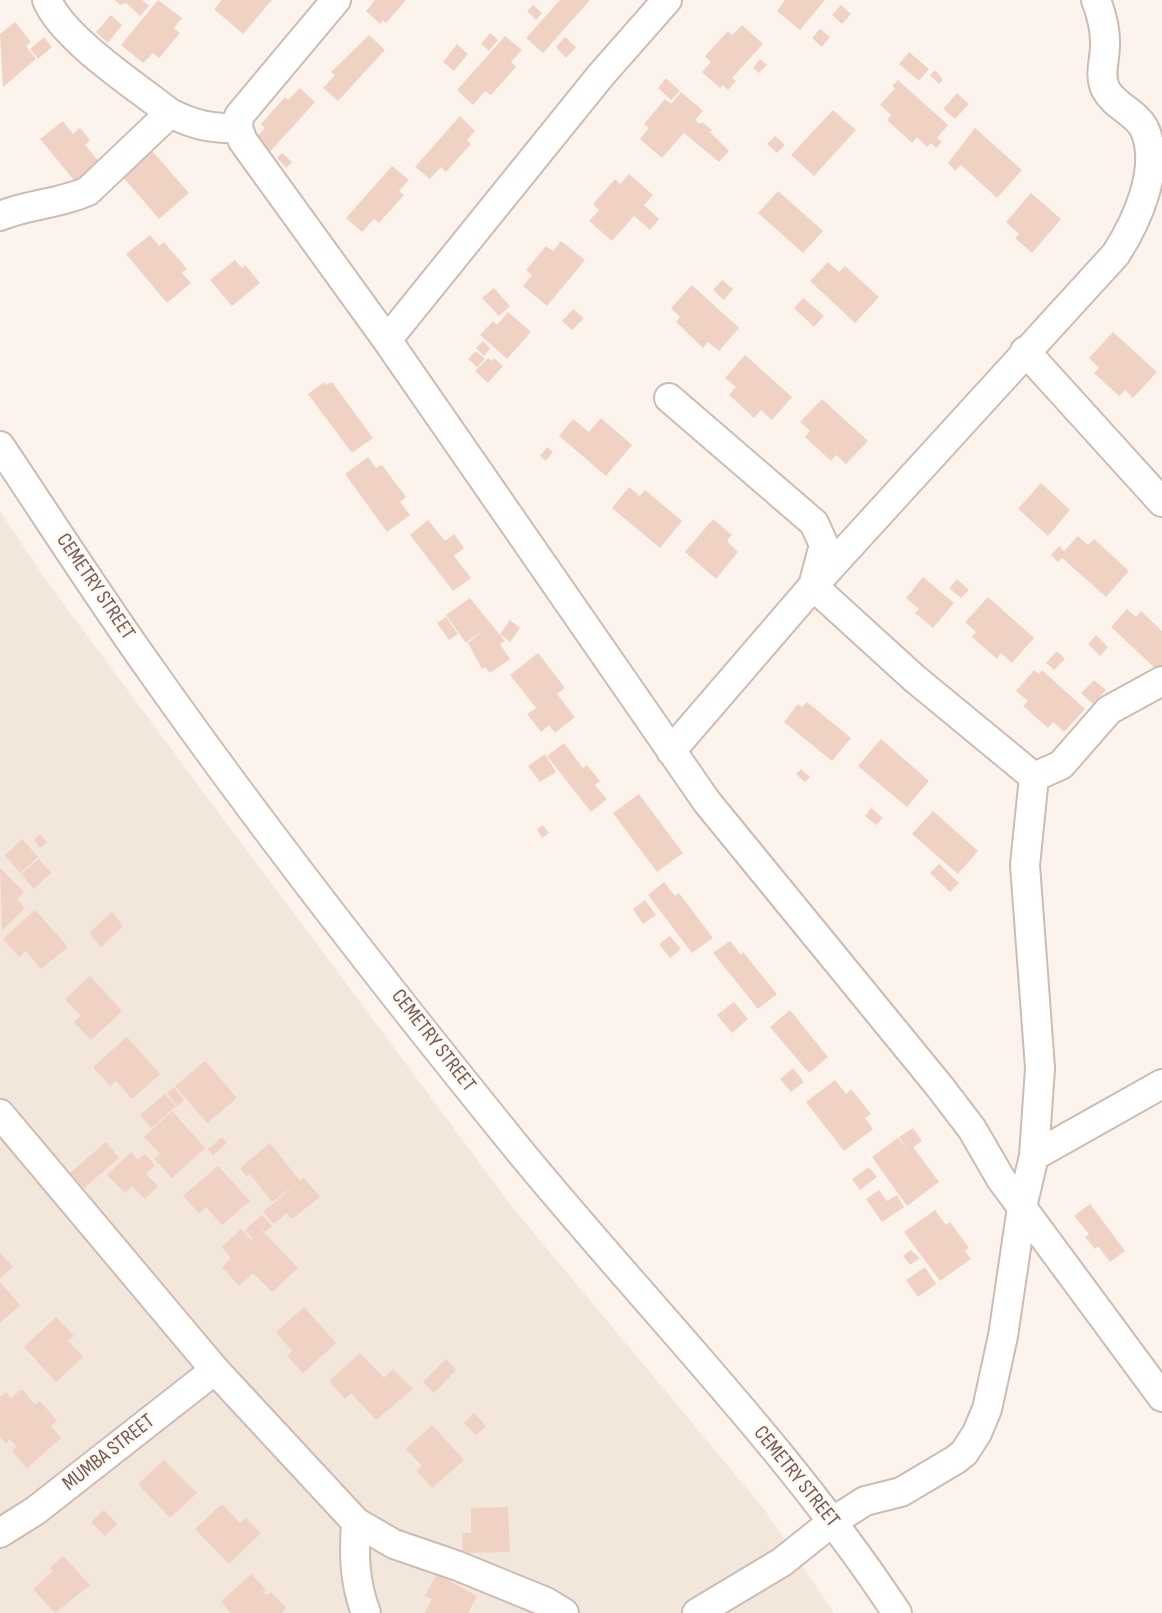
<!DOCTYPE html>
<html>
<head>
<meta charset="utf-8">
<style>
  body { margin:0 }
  canvas { display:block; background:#fcf4ec }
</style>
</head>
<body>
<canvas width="1162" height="1613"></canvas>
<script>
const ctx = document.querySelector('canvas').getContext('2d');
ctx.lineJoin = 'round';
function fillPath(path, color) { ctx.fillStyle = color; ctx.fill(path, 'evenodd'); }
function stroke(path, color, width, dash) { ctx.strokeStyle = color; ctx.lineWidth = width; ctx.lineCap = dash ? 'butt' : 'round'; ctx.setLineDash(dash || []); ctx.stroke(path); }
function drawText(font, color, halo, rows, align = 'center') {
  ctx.font = font + ' "Sofia Sans Condensed",sans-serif'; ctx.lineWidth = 5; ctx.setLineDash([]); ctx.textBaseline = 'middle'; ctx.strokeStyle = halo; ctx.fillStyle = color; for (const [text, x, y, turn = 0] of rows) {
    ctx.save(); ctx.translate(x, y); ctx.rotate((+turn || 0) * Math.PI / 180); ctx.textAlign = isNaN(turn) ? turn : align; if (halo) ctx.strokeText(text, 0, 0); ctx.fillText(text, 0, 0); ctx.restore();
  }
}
fillPath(new Path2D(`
  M0 511 50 586 517 1213 764 1509 834 1613H0Z`), '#f3e6db');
fillPath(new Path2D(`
  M115 0H142L149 6 140 16 126 3 120 5Z
  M158 0 182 18 174 28 180 33 159 58 153 53 143 63 121 45Z
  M222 0H272L243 34 214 9Z
  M375 0H406L386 23 383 20 380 24 366 11Z
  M560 0H590L543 53 526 38Z
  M785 0H825L800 30 777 11Z
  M533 5 542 13 536 20 527 11Z
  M841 5 851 14 842 24 832 15Z
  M111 15 122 25 108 43 96 32Z
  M15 22 31 42 26 46 36 59 3 87 0 34Z
  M742 25 763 44 732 78 736 81 728 90 723 85 720 88 702 72 711 62 705 56 728 31 732 35Z
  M820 29 830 37 822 47 812 38Z
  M490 33 498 40 489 51 481 44Z
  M369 35 385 50 338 101 323 88 335 75 331 72Z
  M505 36 522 50 511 62 516 67 491 95 485 91 473 105 457 90Z
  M44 37 52 47 38 59 30 49Z
  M565 37 576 47 566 58 556 47Z
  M457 44 468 54 454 71 443 62Z
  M909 52 929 69 919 81 899 64Z
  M760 59 767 65 759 73 753 68Z
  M935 70 943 80 939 84 930 75Z
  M666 78 680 91 671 100 658 88Z
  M898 80 948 125 937 138 942 142 936 148 931 143 927 147 917 137 912 143 887 120 891 115 880 105 895 88 892 86Z
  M300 88 315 102 268 154 253 140 265 128 261 124 285 97 288 100Z
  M681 92 703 111 695 120 700 124 702 122 712 130 710 132 729 151 719 162 684 133 662 158 640 139 649 128 644 124 665 99 671 104Z
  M957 93 969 104 955 119 943 109Z
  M833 110 856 130 814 176 791 155Z
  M460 116 475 131 467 140 471 144 446 172 441 167 430 179 415 167Z
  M63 121 73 134 80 128 90 140 85 145 105 169 78 185 40 139Z
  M975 128 1022 170 997 198 961 165 955 171 948 163Z
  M775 136 785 145 777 153 767 144Z
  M147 145 189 193 159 219 117 170Z
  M282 153 292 162 286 168 277 158Z
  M392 166 409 180 399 191 404 195 379 223 374 219 362 232 346 218Z
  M629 174 653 195 644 205 659 219 650 230 634 216 612 241 589 221 599 210 593 204 615 179 620 184Z
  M778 191 823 231 803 253 758 213Z
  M1031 193 1061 219 1032 253 1015 238 1019 234 1006 222Z
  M150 235 159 246 164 242 187 269 182 273 191 283 167 303 126 254Z
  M561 241 585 260 547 306 523 286 532 275 526 270 546 246 553 251Z
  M235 260 242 268 245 265 260 283 232 306 210 280Z
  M828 262 839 272 845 266 879 297 855 323 810 281Z
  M722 280 733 289 724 300 713 290Z
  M692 285 739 328 719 351 708 342 703 348 676 322 680 317 671 308Z
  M494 288 510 306 499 316 482 298Z
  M803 298 824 316 814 327 794 308Z
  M573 309 584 318 572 330 562 321Z
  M508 312 531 332 507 359 480 335 493 321 497 325Z
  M1113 332 1157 372 1133 398 1125 390 1119 396 1094 373 1099 368 1089 358Z
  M483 341 490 348 484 356 476 348Z
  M476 351 485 359 477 367 468 359Z
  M745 355 792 397 772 420 761 410 754 418 729 395 736 387 725 378Z
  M488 358 492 361 494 358 503 366 488 383 475 371Z
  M324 382 326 385 332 382 373 438 352 453 308 394Z
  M822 399 868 441 846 464 836 455 831 461 805 437 810 431 800 422Z
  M601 418 632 445 606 476 559 436 573 419 589 432Z
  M547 447 553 452 546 461 540 456Z
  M368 457 376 468 382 465 406 497 400 502 410 515 387 532 345 474Z
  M1041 483 1070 510 1048 536 1018 509Z
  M629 487 640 496 645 490 682 521 660 548 612 508Z
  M713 519 732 535 727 541 738 552 716 579 685 552Z
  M428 520 445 541 454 534 464 548 454 556 471 578 453 591 410 535Z
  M1078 536 1088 545 1094 539 1129 571 1106 597 1062 558 1058 562 1051 555 1059 546 1064 551Z
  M923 577 954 603 933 628 915 613 919 609 906 598Z
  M957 579 969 590 961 598 949 588Z
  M988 597 1034 638 1012 663 1001 653 997 659 972 637 976 632 965 622Z
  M470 598 505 641 500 644 510 659 490 673 485 667 482 669 468 643 485 629 466 643 446 615Z
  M1127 609 1136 617 1141 611 1162 631V666L1158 671 1111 627Z
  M446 617 458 634 449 640 437 623Z
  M510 620 520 628 510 642 500 634Z
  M1096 635 1108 647 1100 656 1088 644Z
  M1057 651 1065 659 1054 670 1046 663Z
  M538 653 565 688 557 694 575 717 555 733 549 725 541 732 527 714 536 708 510 675Z
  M1034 670 1039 674 1042 670 1085 709 1064 732 1053 722 1048 728 1023 706 1028 701 1016 691Z
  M1094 680 1106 690 1093 704 1081 693Z
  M807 702 851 738 832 761 784 722 798 704 802 707Z
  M881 739 929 781 907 807 858 766Z
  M564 743 583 768 587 765 600 781 595 785 607 799 591 812 547 756Z
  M545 754 556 772 540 782 528 766Z
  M801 769 810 777 805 782 796 774Z
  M639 794 683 853 657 872 613 813Z
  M871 808 883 818 876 825 865 816Z
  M933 811 978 851 958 874 912 834Z
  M543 825 549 833 542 838 537 829Z
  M40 834 47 842 40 848 34 840Z
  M22 839 38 857 20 873 5 855Z
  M39 859 51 873 34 889 21 874Z
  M939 864 959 883 950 892 930 873Z
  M0 868 24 892 17 899 25 908 2 930Z
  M664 882 675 896 679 893 713 938 692 953 648 895Z
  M645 900 656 915 643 924 633 909Z
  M35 910 68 947 41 969 26 951 19 957 3 939Z
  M112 912 123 926 101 947 89 933Z
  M670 936 681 949 670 958 659 944Z
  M730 941 741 955 743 952 777 994 758 1009 713 953Z
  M90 976 122 1011 91 1040 74 1022 81 1016 65 999Z
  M734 1002 748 1019 732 1033 717 1015Z
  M790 1010 828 1057 809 1073 770 1027Z
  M127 1037 160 1074 132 1099 116 1081 110 1086 93 1067Z
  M205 1061 237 1098 207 1123 175 1086Z
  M793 1068 804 1082 791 1092 780 1079Z
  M835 1080 846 1094 851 1089 871 1114 865 1118 873 1129 844 1151 806 1102Z
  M174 1087 184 1100 177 1106 167 1093Z
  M165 1094 176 1106 151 1128 140 1115Z
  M172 1111 205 1148 172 1178 154 1159 160 1154 144 1137Z
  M913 1128 922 1141 913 1147 939 1182 907 1206 872 1157 898 1138 907 1149 899 1137Z
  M222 1137 227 1143 213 1155 208 1149Z
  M106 1142 119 1158 84 1188 70 1173Z
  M270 1143 300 1181 304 1178 320 1197 292 1219 287 1213 274 1224 263 1212 298 1183 272 1202 250 1174 246 1176 240 1168Z
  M131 1152 138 1160 145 1154 155 1165 146 1174 158 1186 145 1199 132 1186 125 1193 107 1175Z
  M218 1166 250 1201 222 1225 206 1207 199 1213 183 1196Z
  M869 1167 877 1177 860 1190 852 1179Z
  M879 1190 887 1201 897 1195 904 1207 882 1222 866 1199Z
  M1090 1204 1125 1251 1110 1262 1098 1246 1095 1249 1085 1237 1089 1234 1074 1216Z
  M935 1210 946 1225 950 1222 969 1248 965 1251 971 1259 940 1281 904 1232Z
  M262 1215 272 1226 265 1232 258 1226 298 1268 272 1292 253 1273 239 1286 222 1267 231 1258 222 1247 241 1229 251 1240 259 1233 252 1238 245 1230Z
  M910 1250 920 1258 910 1265 903 1256Z
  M0 1253 13 1267 0 1278Z
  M925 1267 936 1284 918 1297 906 1280Z
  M0 1282 20 1305 0 1323Z
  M304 1307 336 1343 303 1373 287 1356 292 1351 276 1332Z
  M56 1317 74 1336 68 1341 83 1357 56 1382 24 1347Z
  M360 1353 384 1378 393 1369 413 1389 376 1420 351 1393 345 1399 329 1381Z
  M446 1359 456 1370 434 1393 423 1382Z
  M22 1389 35 1405 40 1401 57 1421 51 1426 61 1438 27 1468 12 1451 17 1447 10 1439 6 1444 0 1437V1397L6 1392 11 1398Z
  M474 1413 486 1426 476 1435 464 1423Z
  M432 1425 464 1460 432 1488 417 1471 422 1466 406 1449Z
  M164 1460 197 1493 170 1518 138 1484Z
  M222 1504 240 1523 246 1518 261 1533 229 1564 195 1529Z
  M508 1507 510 1552 463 1553 462 1533H471V1508Z
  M104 1510 117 1524 105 1536 91 1522Z
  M63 1556 90 1585 55 1613 33 1589 53 1571 50 1568Z
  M251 1574 266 1590 263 1592 267 1595 271 1592 286 1608 282 1613H231L221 1602Z
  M437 1574 477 1596 468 1613H425L432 1599 425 1596Z`), '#f0d2c5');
const minor = new Path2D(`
  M47 0C63 39 136 86 170 113 194 125 212 129 238 128
  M336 0 239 116 238 128 243 141 387 340 707 802 940 1087 972 1129 1001 1179 1162 1397
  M0 216C28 204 60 204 88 191L170 113
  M387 340 601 75 667 0
  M1025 351 1162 502
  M669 398 814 523 824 545 813 586 914 678 1034 777 1025 865 1040 1068 1034 1156 1022 1207 1003 1336 987 1409 977 1433 964 1453 955 1460 901 1492 865 1501 832 1522 782 1562 697 1613
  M0 446C51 522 100 599 153 673 268 836 392 994 518 1149 644 1303 787 1446 897 1613
  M671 751 813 586 1116 254C1137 221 1162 167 1144 128 1135 112 1115 106 1106 90 1098 75 1106 57 1105 42 1105 28 1101 13 1096 0
  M1034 777 1061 765 1109 710 1162 681
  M0 1114 215 1370 356 1522 394 1544 458 1566 546 1602 564 1613
  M1034 1156 1162 1084
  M356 1522C354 1555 354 1581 366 1613
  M0 1533 35 1511 215 1370`);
stroke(minor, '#cebbb1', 32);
stroke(minor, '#fff', 28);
drawText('21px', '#77594f', '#fef9f3', [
  ["CEMETRY STREET",95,587,56],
  ["CEMETRY STREET",433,1041,52],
  ["MUMBA STREET",109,1453,-38],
  ["CEMETRY STREET",796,1477,51]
]);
</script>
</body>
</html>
